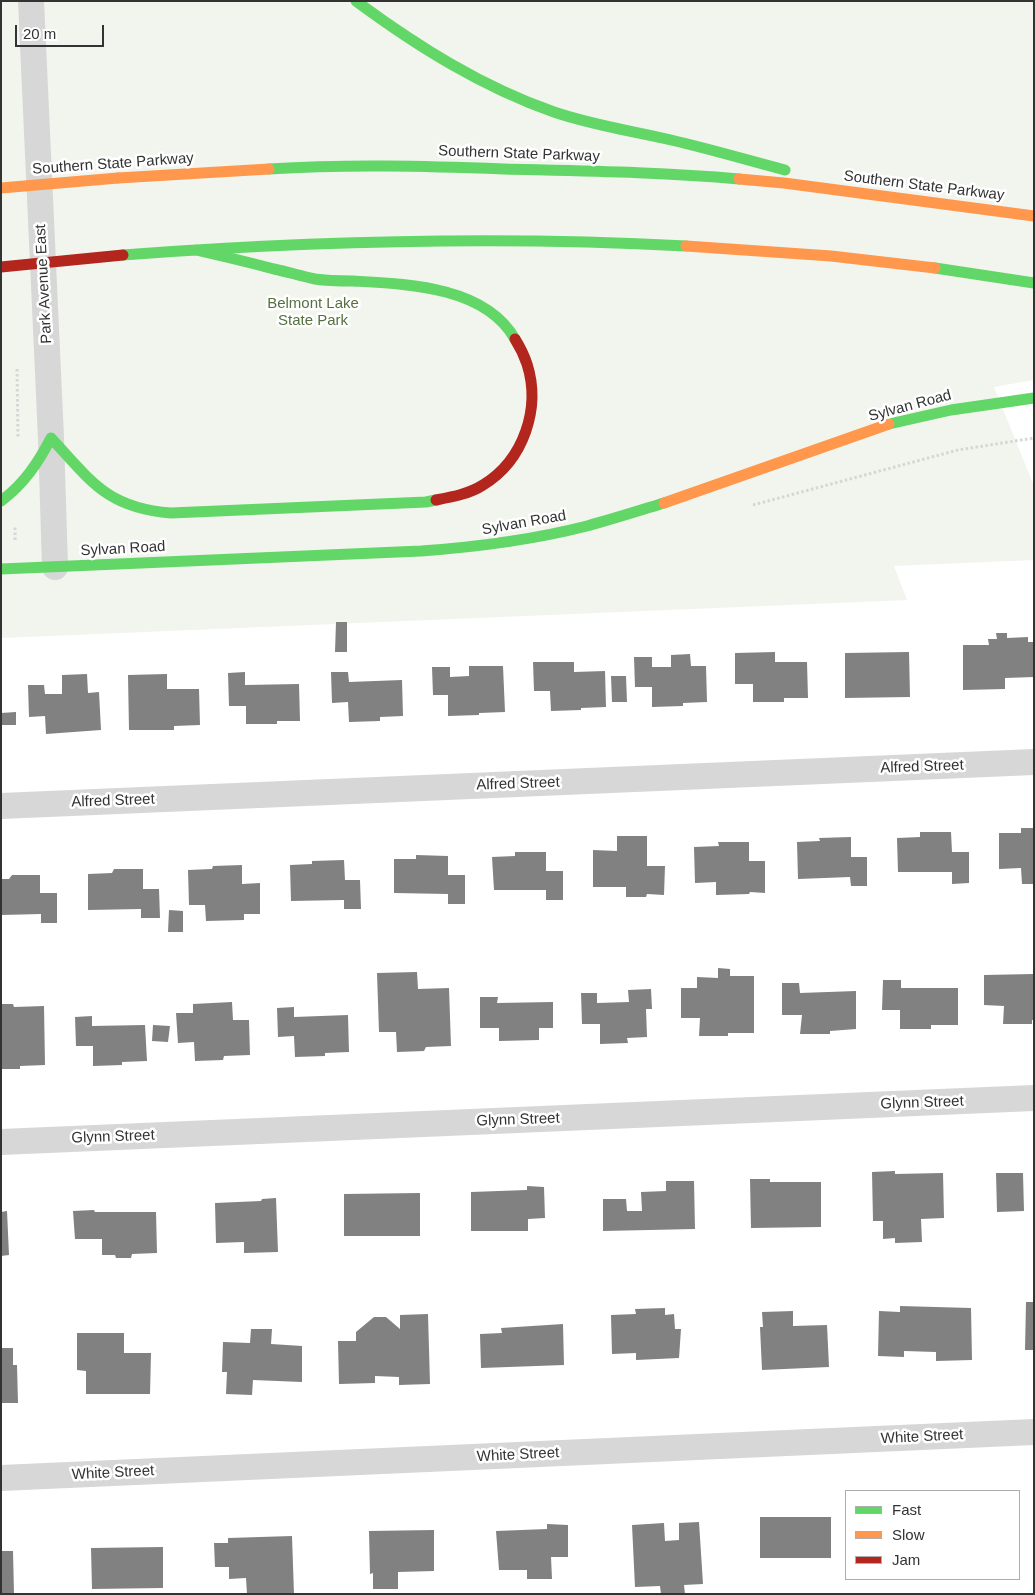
<!DOCTYPE html>
<html>
<head>
<meta charset="utf-8">
<style>
  body { margin:0 }
  #map { position:relative; width:1035px; height:1595px; overflow:hidden; background:#fff; font-family:Helvetica,sans-serif }
  canvas { display:block }
  .frame { position:absolute; inset:0; border:2px solid #333; pointer-events:none }
  .legend { position:absolute; left:845px; top:1490px; width:175px; height:90px; box-sizing:border-box; background:#fff; border:1px solid #adadad; margin:0; padding:6px 9px; list-style:none; font-size:15px; color:#333 }
  .legend li { display:flex; align-items:center; gap:10px; height:25px }
  .legend b { width:25px; border:1px solid #adadad }
  .scale { position:absolute; left:15px; top:25px; width:89px; height:22px; box-sizing:border-box; border:2px solid #333; border-top:0; padding-left:6px; font-size:15px; line-height:18px; white-space:nowrap; color:#333; -webkit-text-stroke:4px #fff; paint-order:stroke }
</style>
</head>
<body>
<div id="map">
<canvas width="1035" height="1595"></canvas>
<div class="frame"></div>
<ul class="legend">
<li><b style="height:6px;background:#63d668"></b>Fast</li>
<li><b style="height:6px;background:#ff974d"></b>Slow</li>
<li><b style="height:6px;background:#b3261e"></b>Jam</li>
</ul>
<div class="scale">20 m</div>
</div>
<script>
const ctx = document.querySelector('canvas').getContext('2d');
ctx.lineJoin = 'round';
function fillPath(path, color) { ctx.fillStyle = color; ctx.fill(path, 'evenodd'); }
function stroke(path, color, width, dash) { ctx.strokeStyle = color; ctx.lineWidth = width; ctx.lineCap = dash ? 'butt' : 'round'; ctx.setLineDash(dash || []); ctx.stroke(path); }
function drawText(font, color, halo, rows, align = 'center') {
  ctx.font = font + ' Helvetica,sans-serif'; ctx.lineWidth = 5; ctx.setLineDash([]); ctx.textBaseline = 'middle'; ctx.strokeStyle = halo; ctx.fillStyle = color; for (const [text, x, y, turn = 0] of rows) {
    ctx.save(); ctx.translate(x, y); ctx.rotate((+turn || 0) * Math.PI / 180); ctx.textAlign = isNaN(turn) ? turn : align; if (halo) ctx.strokeText(text, 0, 0); ctx.fillText(text, 0, 0); ctx.restore();
  }
}
fillPath(new Path2D(`
  M1 1H1034V380L994 387 1034 486V560L894 566 907 600 1 638Z`), '#f1f5ed');
fillPath(new Path2D(`
  M336 622H347V652H335Z
  M996 633H1007V638L1028 637V642H1034V677L1005 678V689L963 690V645H989L988 639H997Z
  M775 652V662H807L808 698H784V702H753V684H735V653Z
  M909 652 910 697 845 698V653Z
  M690 654 691 666H706L707 702 683 703V706L652 707V687H635L634 657H652V667H671V655Z
  M533 662H574V672L605 671 606 707 581 708V710L551 711 550 691H534Z
  M469 666H503L505 712 479 713V715L448 716V695H433L432 667H450V677L469 676Z
  M245 672V685L299 684 300 721H277V724H246V706H229L228 673Z
  M331 672H348L349 682 402 680 403 716 380 717V721L349 722 348 702 332 703Z
  M87 674 88 693 99 692 101 730 46 734 45 716 29 717 28 685H44L45 694H62V675Z
  M167 674V689H199L200 725 174 726V730H129L128 675Z
  M611 676H626L627 702H612Z
  M16 712V725H1V713Z
  M1021 828H1034V884H1022L1021 868 999 869V833H1021Z
  M920 832H951L952 852H969V883L952 884V872H898L897 838 920 837Z
  M617 836H647V866H665L664 895 647 894 646 897H626V887H593V850L617 851Z
  M851 837V857H867V886H851L850 877 798 879 797 842 820 841 819 838Z
  M718 842H749V861H765V893L750 892 749 894 716 895V882L695 883 694 847 719 846Z
  M515 852H546V871H563V900H546V890H494L492 857 515 856Z
  M416 855 448 856V875H465V904H448V894L394 893V859H416Z
  M344 860 345 880H360L361 909H344V900L291 901 290 865 312 864V861Z
  M242 865V884L260 883V914H244V920L206 921 205 905H189L188 870 212 869 213 866Z
  M114 869H143V889H159L160 918H141V909L88 910V874L112 873Z
  M12 875H40V893H57V923H41V914L1 915V879H9Z
  M169 910 183 911V932H168Z
  M718 968 730 969V976H754V1033H728V1036H699L700 1018H681V988H697V977L718 978Z
  M417 972 418 989 449 988 451 1046 426 1047 424 1051 397 1052 396 1032H379L377 973Z
  M1033 974 1034 1020H1032V1024H1003L1004 1006 984 1005V975Z
  M883 980H901V988H958V1025H931V1029H900V1010H882Z
  M782 983H799L800 993 856 991V1029L830 1031V1034H800L802 1015H782Z
  M651 989 652 1009H646L647 1037 627 1038 628 1043 600 1044V1024H582L581 993H597V1003L629 1002 628 990Z
  M480 997H498L497 1003 553 1002V1028H539V1040L499 1041V1028H480Z
  M232 1002 233 1020H249L250 1055 224 1056 223 1060 195 1061 194 1042 178 1043 176 1013H193V1004Z
  M1 1004H13L14 1007 44 1006 45 1065 20 1066V1069H1Z
  M294 1007V1017L348 1015 349 1052 325 1053V1056L295 1057 294 1036 278 1037 277 1008Z
  M92 1016V1026L145 1025 147 1061 122 1062V1065L93 1066V1046H76L75 1017Z
  M153 1025 170 1026 168 1042 152 1041Z
  M895 1171V1174L943 1173 944 1218 921 1219 922 1242 895 1243V1238L883 1239V1221H873L872 1172Z
  M996 1173H1023L1024 1211 997 1212Z
  M750 1179H770V1182H821V1227L751 1228Z
  M666 1181H694L695 1229 603 1231V1199H626L627 1211H642L641 1192 666 1191Z
  M527 1186 544 1187 545 1218 528 1219V1231H471V1192L527 1190Z
  M420 1193V1236H344V1194Z
  M276 1198 278 1252 244 1253V1242L216 1243 215 1203 261 1201 262 1199Z
  M94 1210 95 1212H156L157 1253 132 1254 131 1258H116L115 1255H102V1239H75L73 1211Z
  M7 1211 9 1255 1 1256V1212Z
  M1026 1302H1034V1350H1025Z
  M900 1306 971 1308 972 1360 936 1361V1352L904 1351V1357L878 1356 879 1311 900 1312Z
  M665 1308V1315L674 1314 675 1329H681L679 1358 636 1360V1353L612 1354 611 1315 636 1314 635 1309Z
  M793 1311V1326L827 1325 829 1367 762 1370 760 1327H763L762 1312Z
  M428 1314 430 1384 399 1385V1377L375 1376V1383L339 1384 338 1341H356V1332L374 1317H386L400 1329V1315Z
  M563 1324 564 1365 481 1368 480 1334 502 1333 501 1328Z
  M251 1329H272L271 1344 302 1346V1382L253 1380 252 1395 226 1394 227 1372H222L223 1342 250 1343Z
  M77 1333H124V1353H151L150 1394H86V1371L77 1370Z
  M1 1348H13V1365H17L18 1403H1Z
  M760 1517H831V1558H760Z
  M699 1522 703 1584 684 1585 685 1594H661L660 1586 635 1587 632 1525 664 1523 665 1541 679 1540V1523Z
  M547 1524 568 1525V1557H551L552 1579H527V1570H499L496 1531 547 1529Z
  M434 1530V1571L398 1572V1589H373V1573L370 1574 369 1531Z
  M292 1536 294 1594H247L246 1578 229 1579V1567H215L214 1543H228V1538Z
  M163 1547V1588L92 1589 91 1548Z
  M1 1551H13L14 1594H1Z`), '#818181');
stroke(new Path2D(`
  M17 369 18 437
  M753 505 958 450 1034 438
  M15 540V526`), '#d6d6d6', 3, [2.5, 2.5]);
stroke(new Path2D(`
  M31 1 51 438 55 567
  M1 806 1034 762
  M1 1142 1034 1098
  M1 1478 1034 1432`), '#d7d7d7', 26);
stroke(new Path2D(`
  M356 1C417 46 482 87 554 112 592 125 632 131 671 140 710 149 747 160 785 170
  M269 169C347 164 425 166 504 169 583 171 661 172 739 179
  M196 250C222 256 248 262 274 269 288 272 301 276 315 279 328 281 340 281 353 281 407 284 485 286 515 339
  M123 255C310 241 498 236 686 246
  M935 268 1034 283
  M889 424 951 410 1034 398
  M1 501C24 484 38 463 51 438 91 481 107 508 171 513L426 502 436 500
  M1 569 421 551C477 547 532 540 587 526 613 519 638 511 664 503`), '#63d668', 11);
stroke(new Path2D(`
  M118 178 269 169
  M739 179 784 183 1034 216
  M686 246 831 256 935 268
  M664 503 889 424`), '#ff974d', 11);
stroke(new Path2D(`
  M436 500C452 497 469 494 483 485 524 460 541 408 527 364 524 355 520 347 515 339`), '#b3261e', 11);
stroke(new Path2D(`
  M1 188 118 178`), '#ff974d', 11);
stroke(new Path2D(`
  M1 267 123 255`), '#b3261e', 11);
drawText('15px', '#333', '#fff', [
  ["Southern State Parkway",519,154,2],
  ["Southern State Parkway",113,164,-4],
  ["Southern State Parkway",924,186,7],
  ["Park Avenue East",44,284,-93],
  ["Sylvan Road",910,406,-15],
  ["Sylvan Road",524,523,-10],
  ["Sylvan Road",123,549,-3],
  ["Alfred Street",922,767,-2],
  ["Alfred Street",518,784,-2],
  ["Alfred Street",113,801,-2],
  ["Glynn Street",922,1103,-2],
  ["Glynn Street",518,1120,-2],
  ["Glynn Street",113,1137,-2],
  ["White Street",922,1437,-3],
  ["White Street",518,1455,-3],
  ["White Street",113,1473,-3]
]);
drawText('15px', '#56703f', '#fff', [
  ["Belmont Lake",313,304],
  ["State Park",313,321]
]);
</script>
</body>
</html>
